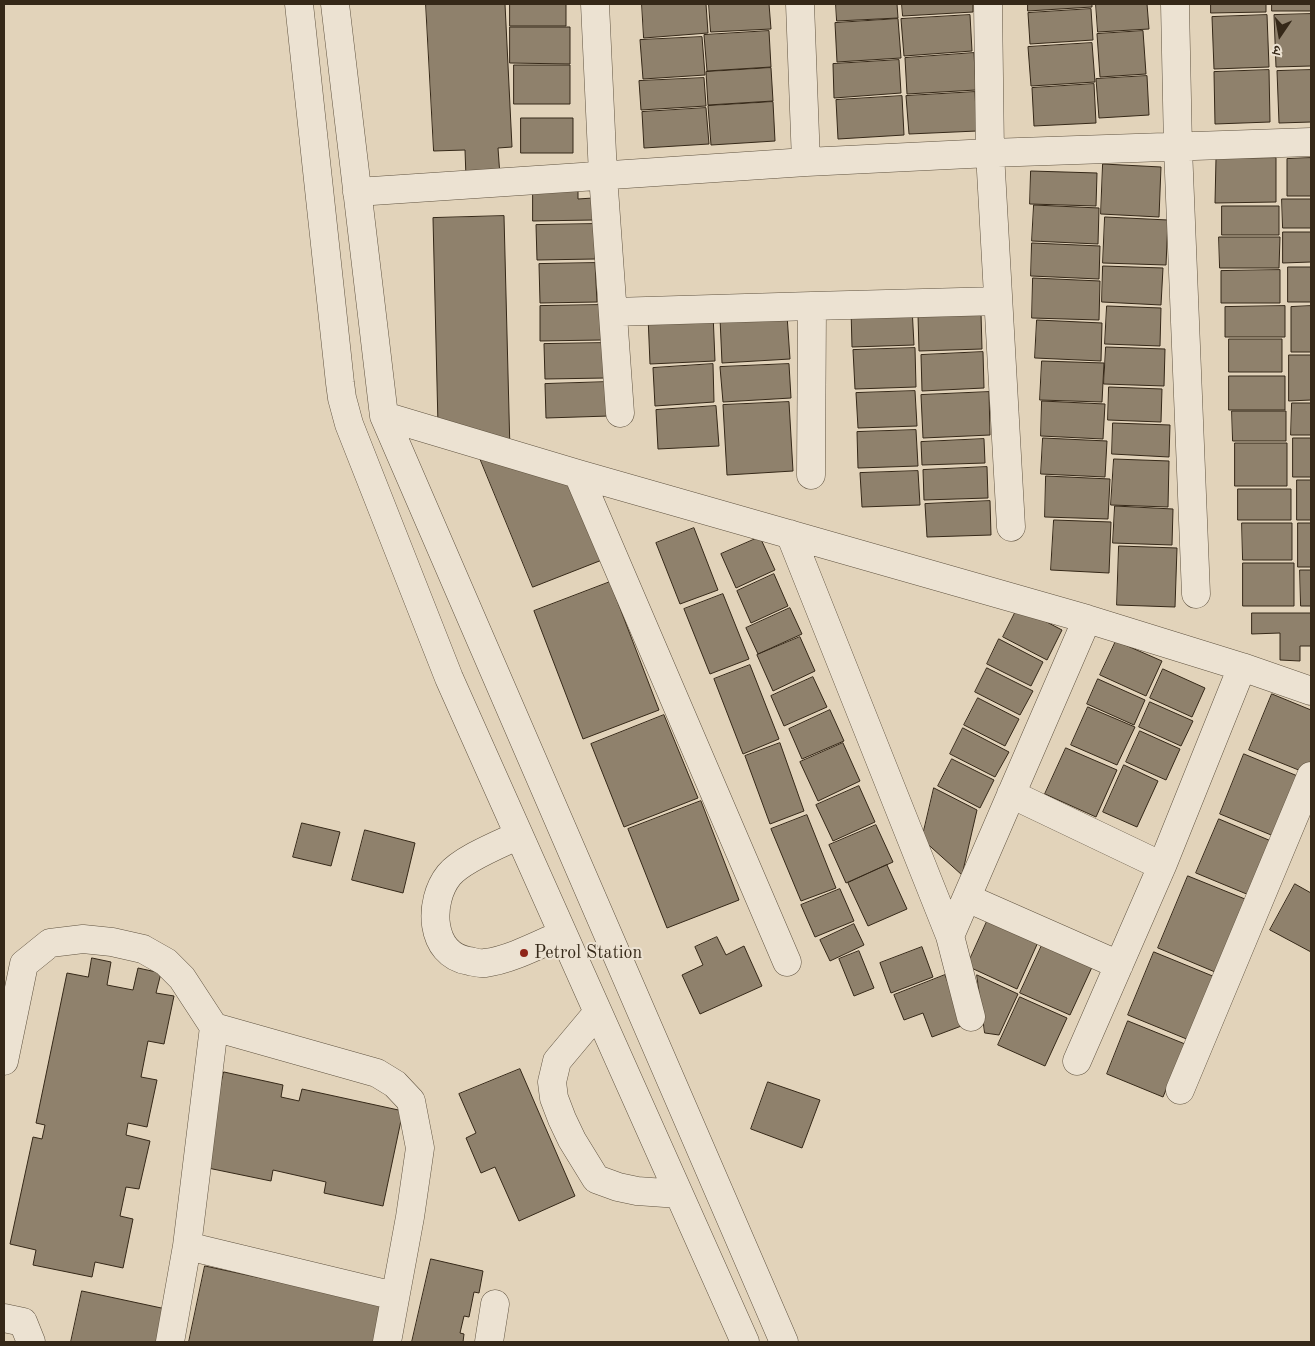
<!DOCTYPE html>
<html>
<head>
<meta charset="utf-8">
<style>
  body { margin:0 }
  #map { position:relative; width:1315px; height:1346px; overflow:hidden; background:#e2d3ba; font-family:"Old Standard TT","Noto Serif Devanagari",serif }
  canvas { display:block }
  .frame { position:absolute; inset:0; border:5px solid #352818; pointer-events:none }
  .north { position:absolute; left:1255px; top:10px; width:50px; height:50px; -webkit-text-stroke:4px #ece2d2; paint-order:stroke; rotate:192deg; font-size:14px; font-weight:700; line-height:20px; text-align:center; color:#352818 }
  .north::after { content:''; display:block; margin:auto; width:18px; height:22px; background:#352818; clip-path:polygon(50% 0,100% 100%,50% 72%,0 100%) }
</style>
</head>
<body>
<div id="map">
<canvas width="1315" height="1346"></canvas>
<div class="frame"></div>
<div class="north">उ</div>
</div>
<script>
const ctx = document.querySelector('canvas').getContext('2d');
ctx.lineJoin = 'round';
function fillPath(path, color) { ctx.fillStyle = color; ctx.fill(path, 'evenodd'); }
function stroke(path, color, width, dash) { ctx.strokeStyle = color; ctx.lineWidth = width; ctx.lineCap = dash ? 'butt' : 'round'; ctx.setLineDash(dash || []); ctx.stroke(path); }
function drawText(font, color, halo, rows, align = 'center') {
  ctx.font = font + ' "Old Standard TT",serif'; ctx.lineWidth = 4; ctx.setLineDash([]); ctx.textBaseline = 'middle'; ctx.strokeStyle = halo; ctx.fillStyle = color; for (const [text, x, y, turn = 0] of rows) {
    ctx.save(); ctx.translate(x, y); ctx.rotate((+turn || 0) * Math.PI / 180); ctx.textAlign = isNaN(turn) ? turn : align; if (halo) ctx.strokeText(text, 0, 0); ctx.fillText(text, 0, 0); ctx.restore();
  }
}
const building = new Path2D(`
  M426 4H505L512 147 498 148 500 176 466 178 465 150 434 151Z
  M510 4H566V26H510Z
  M642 4H706L708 33 644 38Z
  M709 4H769L771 29 711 32Z
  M836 4H897L898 18 837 21Z
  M902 4H973V12L903 16Z
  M1028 4H1092V7L1028 11Z
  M1096 4H1147L1149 29 1098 32Z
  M1211 4H1266V12L1211 13Z
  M1272 4H1311V11H1272Z
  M1091 9 1093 40 1030 44 1028 13Z
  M1311 14V66L1276 67 1274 15Z
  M970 15 972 51 904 56 901 19Z
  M1267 15 1269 67 1214 69 1212 17Z
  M898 19 901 58 837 62 835 23Z
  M510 27H570V64L510 63Z
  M769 31 771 67 707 71 704 35Z
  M1143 31 1146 74 1100 77 1097 34Z
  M702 37 705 75 643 79 640 40Z
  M1092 43 1095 82 1031 86 1028 47Z
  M974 53 976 90 907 94 905 58Z
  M899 60 901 93 834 98 833 64Z
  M514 65H570V104H514Z
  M771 68 773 101 708 105 706 72Z
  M1269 70 1270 122 1215 124 1214 72Z
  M1311 70V122L1279 123 1277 71Z
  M1147 76 1149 115 1099 118 1096 79Z
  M704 78 706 106 641 110 639 81Z
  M1094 84 1096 123 1034 126 1032 88Z
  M975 92 977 131 909 134 906 96Z
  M902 96 904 135 838 139 836 100Z
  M773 102 775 141 711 145 708 106Z
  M706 108 709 144 644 148 642 112Z
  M521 118H573V153H521Z
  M1276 158V202L1215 203 1216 159Z
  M1311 158V196H1287V159Z
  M1103 164 1161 167 1159 217 1101 214Z
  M1031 171 1097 173 1096 206 1030 204Z
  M533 189H578V199L593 198 594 220 533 221Z
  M1282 199H1311V228H1283Z
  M1034 205 1099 208 1098 244 1032 241Z
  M1222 206H1279V235H1222Z
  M504 216 510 452 438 425 433 218Z
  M1105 217 1168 220 1166 265 1103 263Z
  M594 224 595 259 537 260 536 225Z
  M1283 232H1311V262L1283 263Z
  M1219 237H1280L1279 268H1220Z
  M1032 243 1100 246 1099 279 1031 276Z
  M595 263 597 302 540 303 539 264Z
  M1103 266 1163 268 1161 305 1102 302Z
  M1288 267H1311V302H1288Z
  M1280 270V303H1221V271Z
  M1033 278 1100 281 1099 320 1032 318Z
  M600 305 601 340 540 341V306Z
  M1107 306 1161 308 1160 346 1105 344Z
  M1285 306V337H1225V307Z
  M1311 306V352H1291V307Z
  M912 307 914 345 852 347 851 309Z
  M713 313 715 361 650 364 648 316Z
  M981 313 982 349 919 351 918 315Z
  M787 315 790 359 722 363 720 318Z
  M1037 320 1102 323 1101 361 1035 358Z
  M1229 339H1282V372H1229Z
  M606 343V378L545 379 544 344Z
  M1106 347 1165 349 1164 386 1104 384Z
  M915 348 916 387 855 389 853 350Z
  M983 352 984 388 922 391 921 355Z
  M1289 355H1311V400L1289 401Z
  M1042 361 1104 363 1102 402 1040 400Z
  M713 364 714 402 655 406 653 368Z
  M789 364 791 398 723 402 720 367Z
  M1229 376H1285V410H1229Z
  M608 382 609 416 546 418 545 384Z
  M1109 387 1162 389 1161 422 1108 420Z
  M915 391 917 426 858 428 856 393Z
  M989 392 990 435 923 438 921 395Z
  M1042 401 1105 404 1103 439 1041 436Z
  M789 402 793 471 727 475 723 405Z
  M1292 403H1311V435H1291Z
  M716 406 719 446 658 449 656 410Z
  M1232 411H1286V441H1233Z
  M1113 423 1170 425 1169 457 1112 454Z
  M916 430 918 466 858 468 857 432Z
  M1043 438 1107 441 1105 477 1041 474Z
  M1293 438H1311V477H1293Z
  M984 439 985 463 922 465 921 442Z
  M1235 443H1287V486H1235Z
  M479 456 576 486 602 560 533 587Z
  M1114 459 1169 461 1168 507 1111 505Z
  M987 467 988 498 924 500 923 470Z
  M918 471 920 505 862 507 860 473Z
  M1046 476 1110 479 1108 519 1045 517Z
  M1297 480H1311V520H1297Z
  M1238 489H1291V520H1238Z
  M990 501 991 535 927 537 925 504Z
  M1115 506 1173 509 1172 545 1113 543Z
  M1054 520 1111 522 1109 573 1051 570Z
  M1242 523H1292V560H1243Z
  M1298 523H1311V567H1298Z
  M694 528 718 590 680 604 656 543Z
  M760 537 775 570 736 588 721 554Z
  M1119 546 1177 548 1175 607 1117 605Z
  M1243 563H1294V606H1243Z
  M1300 570H1311V606H1301Z
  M774 574 788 606 751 623 737 591Z
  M610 582 659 710 583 739 534 611Z
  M723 594 749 659 710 674 684 609Z
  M1018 607 1062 630 1047 660 1003 637Z
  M790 608 802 634 758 654 746 628Z
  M1252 613H1311V646H1300V661L1280 660V633L1252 634Z
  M800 637 815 671 773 691 757 655Z
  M999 639 1043 662 1031 686 987 664Z
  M1116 641 1162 661 1146 696 1100 675Z
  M750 665 779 739 743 754 714 679Z
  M987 668 1033 691 1020 715 975 692Z
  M1163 669 1205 688 1192 717 1150 698Z
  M813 677 827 707 784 726 771 696Z
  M1098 679 1145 700 1134 725 1087 704Z
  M1272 694 1311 710V760L1306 773 1249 750Z
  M978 698 1019 719 1005 746 964 725Z
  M1150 702 1193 721 1181 746 1139 727Z
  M1088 707 1135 727 1117 765 1071 745Z
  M830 710 844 741 802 759 789 729Z
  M664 715 698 798 624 827 591 744Z
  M963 728 1009 752 995 777 950 754Z
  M1140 731 1180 749 1166 780 1126 762Z
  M780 743 804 811 770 824 745 756Z
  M843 743 860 781 818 801 800 762Z
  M1066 748 1117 770 1096 817 1045 794Z
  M1244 754 1300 777 1276 837 1220 814Z
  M952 759 994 780 980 808 938 786Z
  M1124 765 1158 781 1137 827 1103 812Z
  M859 786 875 822 833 841 816 805Z
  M934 788 977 810 962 875 922 839Z
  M701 801 739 900 667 928 628 829Z
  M807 815 836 888 801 901 771 829Z
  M1219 819 1271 841 1249 895 1196 873Z
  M302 823 340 832 331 866 293 857Z
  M876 825 893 862 846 883 829 845Z
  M365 830 415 843 403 893 352 880Z
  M887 865 907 909 868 926 848 883Z
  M1188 876 1245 899 1215 972 1158 948Z
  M1295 884 1311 893V952L1270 930Z
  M840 889 854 921 815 937 801 905Z
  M989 917 1039 940 1017 989 967 966Z
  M854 924 864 945 830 961 820 940Z
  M717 937 726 955 744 946 762 986 700 1014 682 975 703 965 695 947Z
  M1043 943 1093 965 1070 1015 1020 993Z
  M922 947 933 977 891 993 880 963Z
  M859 951 874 988 854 996 839 959Z
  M1154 952 1215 977 1189 1040 1128 1015Z
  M92 958 111 962 107 985 133 990 138 968 161 973 156 993 174 996 164 1044 148 1041 141 1077 157 1080 147 1127 128 1123 126 1135 150 1141 139 1189 126 1187 120 1216 133 1219 123 1268 95 1262 92 1277 33 1265 36 1250 10 1244 33 1137 42 1139 45 1125 36 1123 67 973 88 977Z
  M945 975 964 1025 932 1037 923 1013 904 1020 894 995Z
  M977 975 1018 994 999 1035 985 1033Z
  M1020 997 1067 1018 1045 1066 998 1045Z
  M1128 1021 1185 1044 1163 1097 1107 1074Z
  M520 1069 575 1196 519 1221 495 1167 481 1173 466 1138 476 1133 459 1094Z
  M224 1072 283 1085 281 1097 299 1101 302 1089 403 1111 383 1206 324 1193 326 1182 273 1170 271 1181 203 1167Z
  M768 1082 820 1100 802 1148 751 1129Z
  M431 1259 483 1271 479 1293 474 1292 469 1317 464 1316 460 1333 464 1334 463 1342H412Z
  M205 1266 386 1305 377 1342H189Z
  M82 1291 166 1309 159 1342H71Z`);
fillPath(building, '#8f816c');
stroke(building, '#352818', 1);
const minor = new Path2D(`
  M299 4 340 383 342 398 349 424 449 678 745 1342
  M335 4 384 416 784 1342
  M595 4 603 175 620 413
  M800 4 806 162
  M988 4 990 153 1011 527
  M1175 4 1178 148 1196 594
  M357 192 806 162 990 153 1311 142
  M613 312 812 306 998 301
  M384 416 578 474 1087 619 1242 667 1311 691
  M578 474 787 962
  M811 475 812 306
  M790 534 950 936 971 1017
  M1011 794 1162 866
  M519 835C500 844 462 859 449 875 428 901 429 955 469 961 474 962 480 964 485 963 510 960 540 944 563 934
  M967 898 1119 965
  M950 936 1087 619
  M598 1012 557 1061 552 1082 554 1098 562 1119 572 1140 596 1179 618 1187 637 1191 679 1194
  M214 1027 377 1073 395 1084 411 1101 420 1148 410 1217 387 1342
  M4 1061 24 964 50 943 83 939 112 942 143 949 166 962 182 978 214 1027 187 1246 170 1342
  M1077 1061 1162 866 1242 667
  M1180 1090 1311 776
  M187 1246 395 1296
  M4 1318 23 1322 31 1342
  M489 1342 495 1304`);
stroke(minor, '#605340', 29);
stroke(minor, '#ece2d2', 28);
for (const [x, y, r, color] of [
  [524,953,5,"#8f2418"]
]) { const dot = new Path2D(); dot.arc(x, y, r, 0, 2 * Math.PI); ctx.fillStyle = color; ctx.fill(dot); stroke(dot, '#ece2d2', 2); }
drawText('18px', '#352818', '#ece2d2', [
  ["Petrol Station",534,953]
], 'left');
</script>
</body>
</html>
